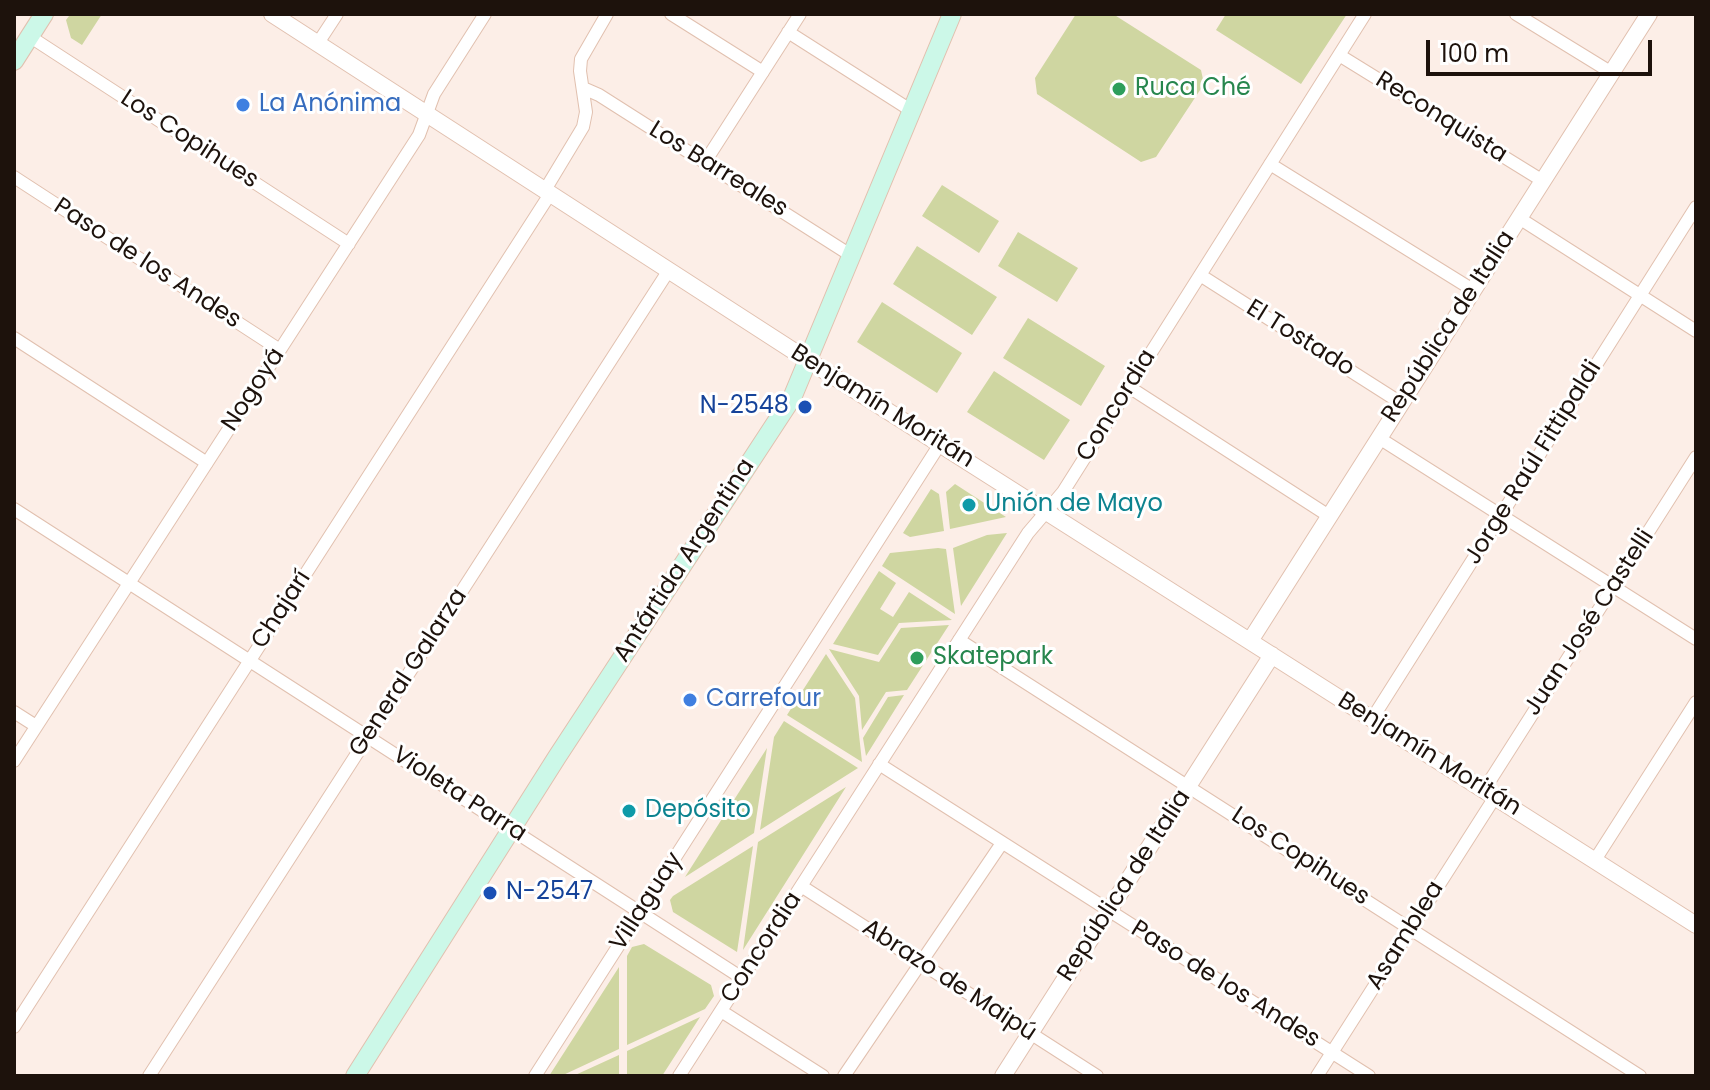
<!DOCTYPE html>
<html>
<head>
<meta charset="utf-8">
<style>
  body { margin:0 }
  #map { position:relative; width:1710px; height:1090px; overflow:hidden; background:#fceee7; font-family:Poppins,sans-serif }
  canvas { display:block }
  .frame { position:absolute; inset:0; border:16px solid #1d120c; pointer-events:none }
  .scale { position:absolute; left:1426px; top:40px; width:226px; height:36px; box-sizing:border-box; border:4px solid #1d120c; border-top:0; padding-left:10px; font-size:24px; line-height:28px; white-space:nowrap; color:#1d120c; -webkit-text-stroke:6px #fff; paint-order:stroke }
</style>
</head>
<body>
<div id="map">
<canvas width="1710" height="1090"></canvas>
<div class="frame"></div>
<div class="scale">100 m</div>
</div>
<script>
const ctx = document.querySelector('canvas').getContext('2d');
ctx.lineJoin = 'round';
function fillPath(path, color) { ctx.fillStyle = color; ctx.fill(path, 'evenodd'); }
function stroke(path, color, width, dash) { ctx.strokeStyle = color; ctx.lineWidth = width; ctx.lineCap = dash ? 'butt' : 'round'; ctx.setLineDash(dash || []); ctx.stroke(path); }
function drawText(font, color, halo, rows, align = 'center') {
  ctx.font = font + ' Poppins,sans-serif'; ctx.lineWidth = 6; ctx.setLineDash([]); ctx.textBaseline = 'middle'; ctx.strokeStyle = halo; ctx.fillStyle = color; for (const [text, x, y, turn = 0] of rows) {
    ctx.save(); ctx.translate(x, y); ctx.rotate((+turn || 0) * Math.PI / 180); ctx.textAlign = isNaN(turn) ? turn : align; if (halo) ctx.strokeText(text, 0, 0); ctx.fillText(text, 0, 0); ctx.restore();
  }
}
fillPath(new Path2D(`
  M78 14H102L82 45 71 38 66 20 69 16Z
  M1076 14H1113L1201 70 1204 84 1156 157 1141 162 1037 94 1035 78Z
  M1226 14H1347L1301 84 1216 30Z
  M942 185 999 221 979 253 922 216Z
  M1018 232 1078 268 1057 302 998 266Z
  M917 246 997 297 972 335 893 284Z
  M882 302 962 353 937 393 857 342Z
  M1028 318 1105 366 1081 406 1003 358Z
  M994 371 1070 420 1044 460 967 412Z
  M955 484 1006 517 950 529 946 492Z
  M931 489 939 494 944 531 910 537 903 533Z
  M1007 533 961 606 953 548 987 535Z
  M938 548 946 549 955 614 882 566 890 553Z
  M879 571 896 583 880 609 893 617 909 592 952 620 899 623 878 655 833 644Z
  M949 625 907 690 886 692 862 730 859 696 829 649 879 662 901 628Z
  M826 654 855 698 862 762 787 715Z
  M904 695 866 756 863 738 888 697Z
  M784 721 858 768 760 830 774 737Z
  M767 748 754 833 685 877Z
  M846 787 743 950 758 842Z
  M753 846 737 952 673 912 670 900 673 896Z
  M644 944 711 985 714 996 705 1009 627 1045V956L632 947Z
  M619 967V1049L561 1076H549Z
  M700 1017 662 1076H627V1051Z
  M619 1055V1076H573Z`), '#cfd6a1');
const minor = new Path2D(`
  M671 14 763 72
  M1516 14 1612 73
  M788 32 912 111
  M29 36 349 244
  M318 43 337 14
  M1339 55 1543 181
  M583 88 599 95 852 256
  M705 162 800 14
  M1270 164 1473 290
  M14 177 280 350
  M545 190 583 127 586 112 580 71 581 59 607 14
  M1519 218 1696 331
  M1200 275 1401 403
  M14 338 207 463
  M1129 387 1329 516
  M1379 438 1696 639
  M14 509 742 978
  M959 640 1640 1076
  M14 712 36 726
  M1372 719 1696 207
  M14 761 419 135 434 94 485 14
  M879 764 1369 1076
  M1484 790 1696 457
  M1595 860 1696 702
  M801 886 1097 1076
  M721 1011 823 1076
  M14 1027 550 194
  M149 1076 669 270
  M535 1076 940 444
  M679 1076 1028 533 1063 492 1365 14
  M844 1076 1002 843
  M1317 1076 1495 797`);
const tertiary = new Path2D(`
  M272 14 809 361 1696 925
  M1250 641 1649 14
  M1003 1076 1272 655`);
const secondary = new Path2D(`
  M14 61 44 14
  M355 1076 557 757 792 398 952 14`);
stroke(minor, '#e1c0af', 14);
stroke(tertiary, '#e1c0af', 18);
stroke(secondary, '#e1c0af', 20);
stroke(minor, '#fff', 12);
stroke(tertiary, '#fff', 16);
stroke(secondary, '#ccf8e8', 18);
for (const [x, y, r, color] of [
  [1119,89,8,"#2e9e5b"],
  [243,105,8,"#3f7fe0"],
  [805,407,8,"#1a4fb4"],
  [969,505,8,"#0f9aa8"],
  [917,658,8,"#2e9e5b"],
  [690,700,8,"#3f7fe0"],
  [629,811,8,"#0f9aa8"],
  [490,893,8,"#1a4fb4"]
]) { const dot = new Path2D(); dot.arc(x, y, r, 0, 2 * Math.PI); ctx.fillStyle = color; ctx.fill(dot); stroke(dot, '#fff', 3); }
drawText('24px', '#27864d', '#fff', [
  ["Ruca Ché",1135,89],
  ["Skatepark",933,658]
], 'left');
drawText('24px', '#366cbe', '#fff', [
  ["La Anónima",259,105],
  ["Carrefour",706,700]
], 'left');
drawText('24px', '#1d120c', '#fff', [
  ["Reconquista",1441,118,32],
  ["Los Copihues",189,140,33],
  ["Los Barreales",718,170,32],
  ["Paso de los Andes",147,264,33],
  ["República de Italia",1449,327,-57],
  ["El Tostado",1300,339,32],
  ["Nogoyá",254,390,-57],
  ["Concordia",1117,406,-58],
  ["Benjamín Moritán",882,407,32],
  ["Jorge Raúl Fittipaldi",1534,463,-58],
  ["Antártida Argentina",685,561,-57],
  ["Chajarí",282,610,-57],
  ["Juan José Castelli",1590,623,-57],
  ["General Galarza",409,673,-57],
  ["Benjamín Moritán",1429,755,32],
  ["Violeta Parra",459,795,33],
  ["Los Copihues",1300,857,33],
  ["República de Italia",1125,886,-57],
  ["Villaguay",647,902,-57],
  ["Asamblea",1406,936,-58],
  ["Concordia",762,948,-57],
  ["Abrazo de Maipú",949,981,33],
  ["Paso de los Andes",1225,985,32]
]);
drawText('24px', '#164399', '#fff', [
  ["N-2548",789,407],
  ["N-2547",506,893,"left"]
], 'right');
drawText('24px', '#0d838f', '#fff', [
  ["Unión de Mayo",985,505],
  ["Depósito",645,811]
], 'left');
</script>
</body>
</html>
